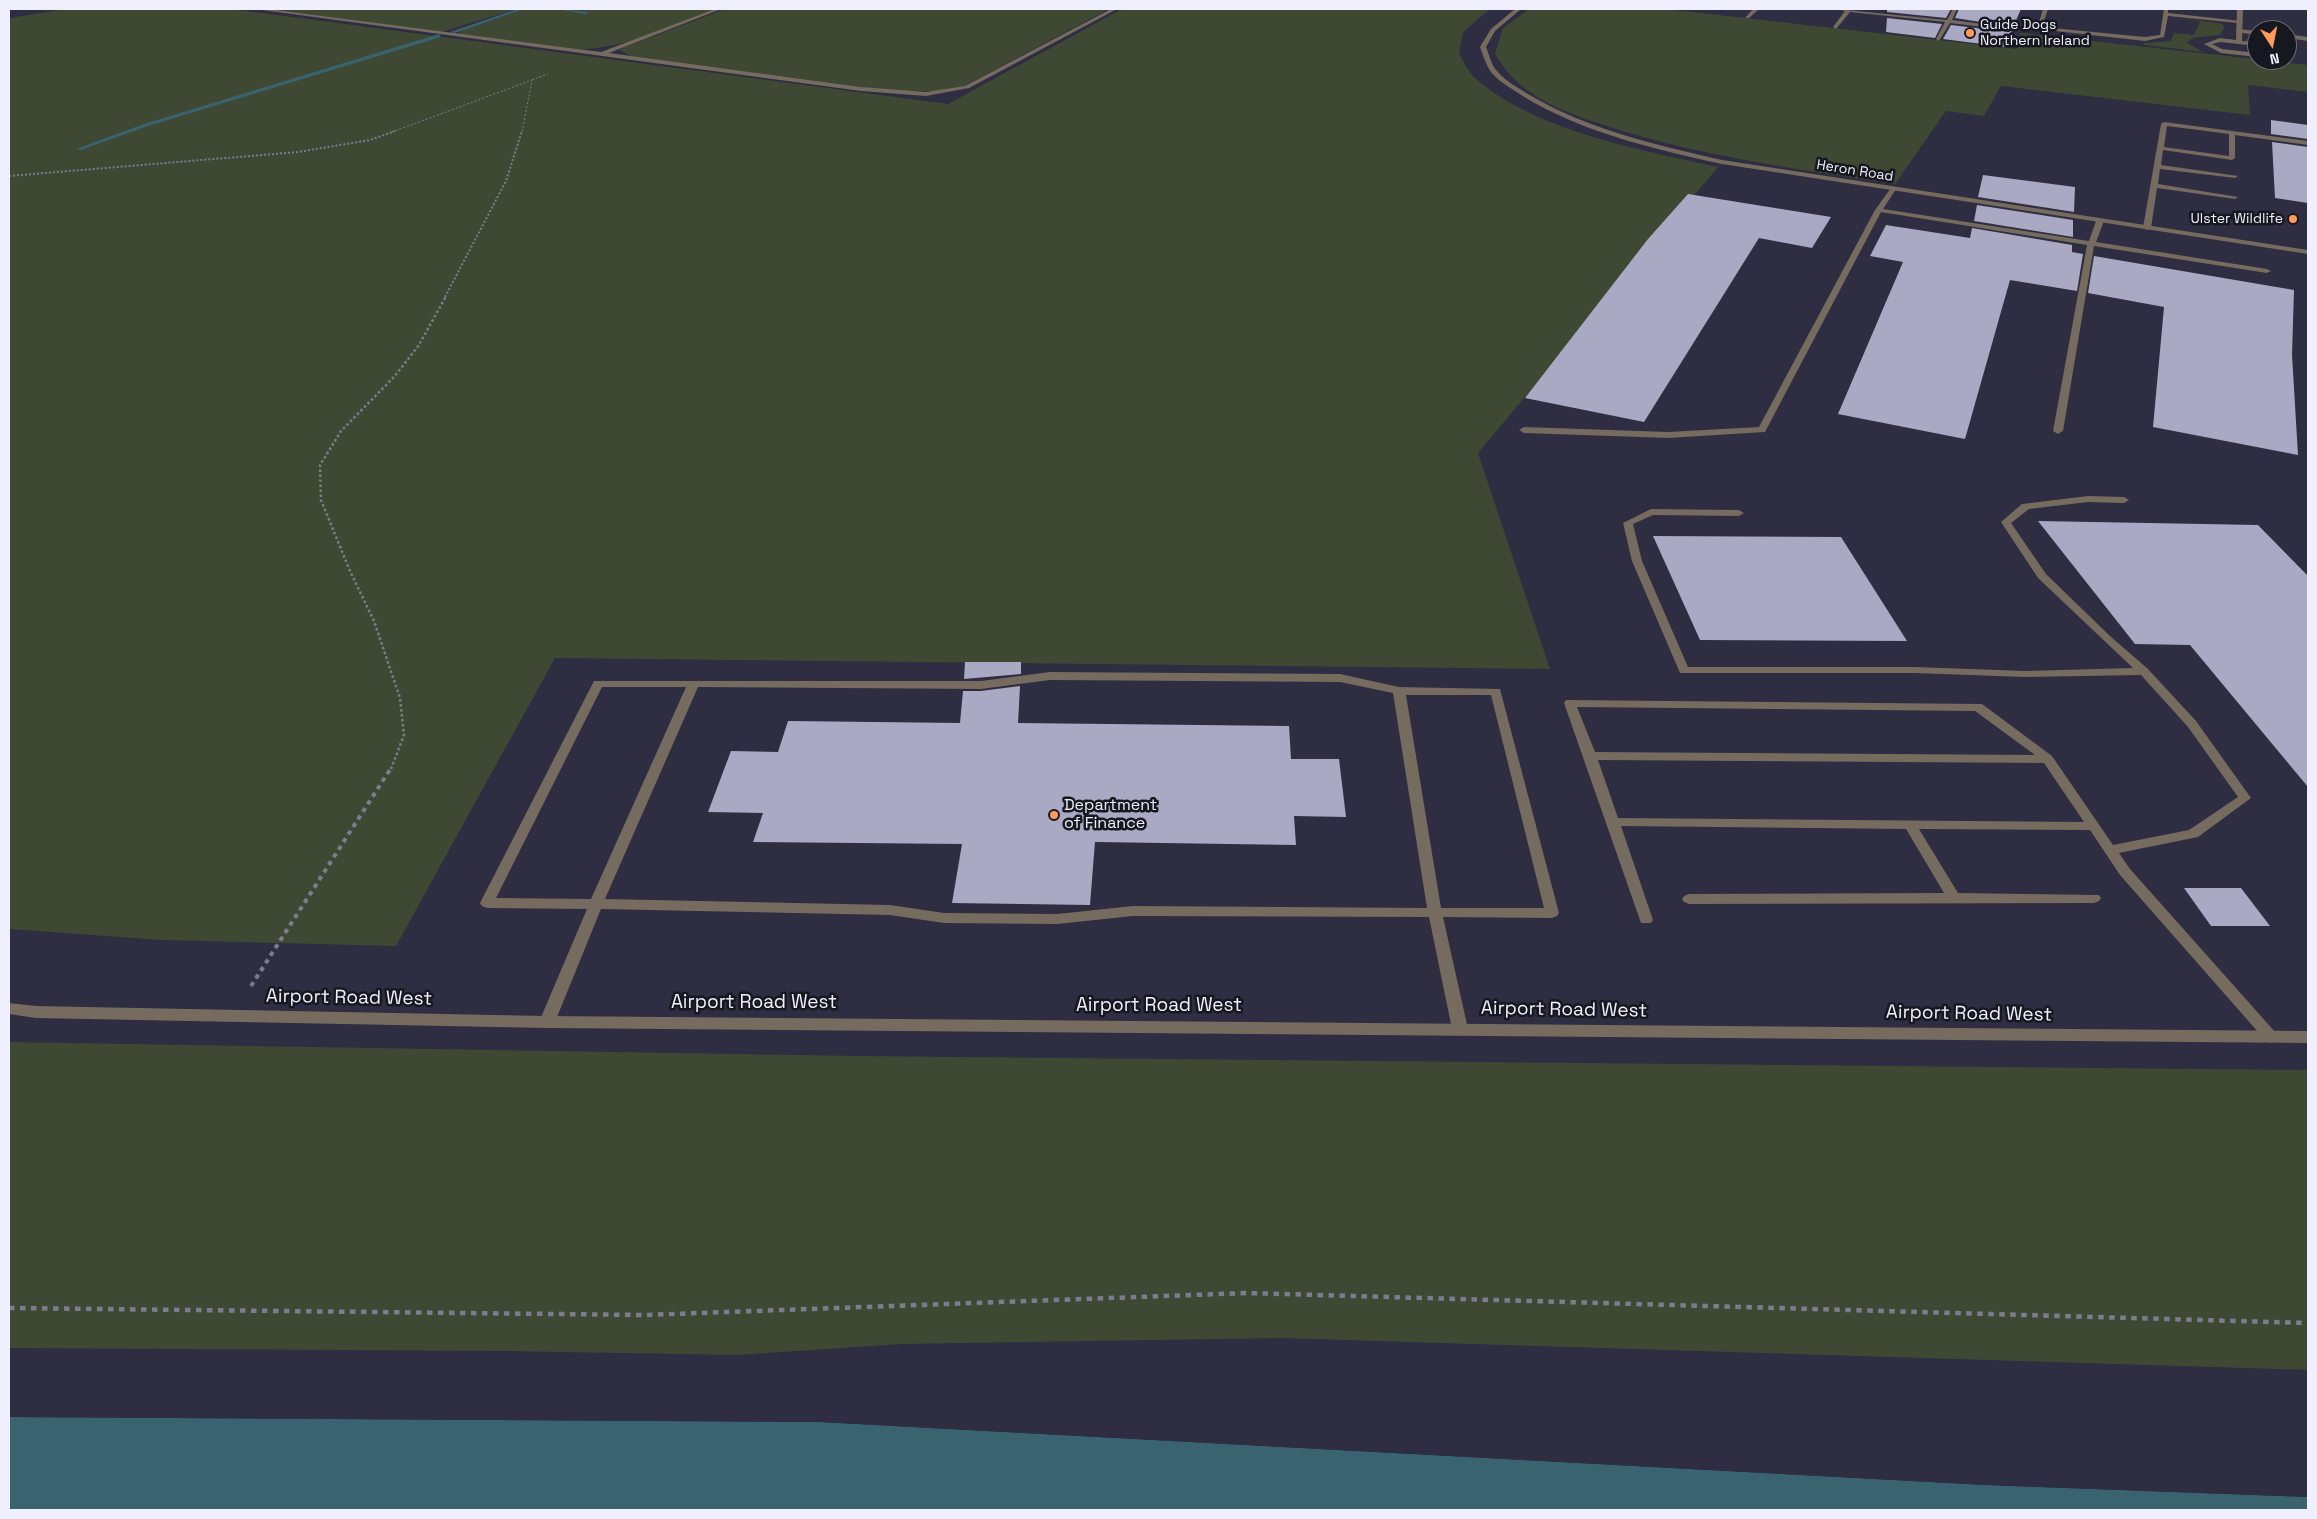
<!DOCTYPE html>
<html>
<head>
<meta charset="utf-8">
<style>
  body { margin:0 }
  #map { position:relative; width:2317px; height:1519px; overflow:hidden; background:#2e2d42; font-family:"Space Grotesk",sans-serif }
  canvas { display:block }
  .frame { position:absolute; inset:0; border:10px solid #efeffd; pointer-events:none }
  .north { position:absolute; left:2247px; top:20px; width:50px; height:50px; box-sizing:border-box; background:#171720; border:1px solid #6d6d78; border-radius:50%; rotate:169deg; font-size:14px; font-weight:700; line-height:20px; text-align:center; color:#efeffd }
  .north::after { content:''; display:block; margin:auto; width:18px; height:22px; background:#ff9b5a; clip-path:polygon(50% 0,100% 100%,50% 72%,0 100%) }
</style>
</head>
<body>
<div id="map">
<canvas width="2317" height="1519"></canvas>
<div class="frame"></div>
<div class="north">N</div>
</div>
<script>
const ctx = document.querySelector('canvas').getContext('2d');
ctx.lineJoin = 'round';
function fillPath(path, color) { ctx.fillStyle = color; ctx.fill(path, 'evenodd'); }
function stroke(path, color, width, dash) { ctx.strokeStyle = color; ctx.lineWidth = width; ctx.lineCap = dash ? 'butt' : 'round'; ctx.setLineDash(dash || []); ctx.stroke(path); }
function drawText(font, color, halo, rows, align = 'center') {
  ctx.font = font + ' "Space Grotesk",sans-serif'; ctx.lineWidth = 5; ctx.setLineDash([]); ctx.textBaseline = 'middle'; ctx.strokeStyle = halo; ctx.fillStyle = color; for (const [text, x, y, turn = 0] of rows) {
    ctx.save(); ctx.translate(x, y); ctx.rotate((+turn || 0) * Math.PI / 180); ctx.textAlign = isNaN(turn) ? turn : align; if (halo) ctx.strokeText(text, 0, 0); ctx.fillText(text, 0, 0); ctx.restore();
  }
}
fillPath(new Path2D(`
  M66 9H232L948 104 1122 9H1490L1463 32 1459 54C1464 61 1468 73 1476 79 1536 131 1641 150 1718 167L1478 453 1550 669 555 658 396 946 161 940 9 929V18Z
  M269 9H516L442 32Z
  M524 9H716C672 25 627 49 579 49L458 34 462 30Z
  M725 9H1109L964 86 942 91H892L631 56 621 51 620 49Z
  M1529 9H1666L2017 49 2020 33 2308 65V92L2248 85 2250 115 2001 86 1984 116 1946 111 1895 184C1799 169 1703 157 1610 127 1583 118 1553 109 1530 92 1515 82 1504 69 1495 54L1503 28Z
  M2187 19 2218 23 2225 26 2220 35 2192 38 2187 43 2203 52 2144 45V43L2171 41 2174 33 2194 35 2200 22Z
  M9 1042 858 1056 2308 1070V1370L1281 1338 902 1344 737 1355 505 1351 9 1348Z`), '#3f4833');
fillPath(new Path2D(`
  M9 1417 820 1422 1986 1485 2308 1497V1510H9Z`), '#3a6370');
fillPath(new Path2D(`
  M9 1415 821 1419 1986 1482 2308 1494V1497L1986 1485 820 1422 9 1417Z`), '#2e2d42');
fillPath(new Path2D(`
  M517 9H524L455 33 450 32Z
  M556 9 588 12 585 14Z
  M439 34 441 37 148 126 81 150 76 149 144 124Z`), '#3a6370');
fillPath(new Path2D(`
  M1887 9H1951L1946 18 1887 12Z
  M1959 9H2021L2013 27 1955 18Z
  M1887 18 1942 24 1935 38 1886 32Z
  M1951 25 2009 32 2012 30 2005 47 1943 39Z
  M2271 120 2308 125V139L2271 134Z
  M2272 142 2308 147V203L2275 198Z
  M1983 175 2075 187 2074 212 1978 197Z
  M1688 194 1831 217 1812 248 1759 238 1644 422 1525 398 1648 239Z
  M1977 205 2073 220V237L1974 221Z
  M1886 225 1970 238 1972 228 2072 245V252L2083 254 2077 291 2010 280 1965 439 1838 414 1903 262 1870 256Z
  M2094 256 2294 290 2292 355 2298 455 2153 427 2164 307 2088 293Z
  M2038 521 2258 525 2308 576V787L2190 645 2135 644Z
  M1653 536 1841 537 1907 641 1700 640Z
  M965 662H1021V674L964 679Z
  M1020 686 1018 723 1289 726 1291 759H1339L1346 817 1294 816 1296 845 1095 842 1090 905 952 903 962 844 753 842 763 813 708 812 731 751 778 752 788 721 960 723 963 691H981Z
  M2184 888H2241L2270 926H2211Z`), '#a9a9c3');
stroke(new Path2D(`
  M532 80 548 74
  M392 132 532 80 522 132`), '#7d7c8e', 1, [2, 2]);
stroke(new Path2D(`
  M9 176 298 152 370 140 395 131
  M445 297 506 181 522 131`), '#7d7c8e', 2, [2, 2]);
stroke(new Path2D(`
  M391 769 404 735 400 698 374 621 350 571 321 500 320 465 341 431 394 377 419 345 446 296`), '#7d7c8e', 2.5, [2.5, 2.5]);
stroke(new Path2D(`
  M251 986 391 768`), '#7d7c8e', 4, [4.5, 4.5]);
stroke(new Path2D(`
  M9 1308 645 1315 1247 1293 2308 1323`), '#7d7c8e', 4.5, [5.5, 5.5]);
fillPath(new Path2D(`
  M255 9H268L601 52 715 9H721L609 53 861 87 926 92 965 86 1111 9H1117L969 88 926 96 861 91Z
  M1753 9H1759L1749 18H1745Z
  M1836 9 1947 20 1953 9H1957L1952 20 2012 28 2009 30 1950 23 1939 41 1936 39 1945 22 1850 12 1836 29 1833 27 1845 11Z
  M2043 9H2048L2042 27 2145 37 2160 35 2164 9H2168V13L2241 21 2238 23 2168 16 2164 37 2145 41 2037 29Z
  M2238 29 2257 31V35L2236 32Z
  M2287 34 2308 37V41L2287 38Z
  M2164 122 2308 141V145L2235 135V158L2232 160 2163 150 2161 165 2238 176 2235 178 2160 169 2158 184 2238 197 2235 199 2157 188 2151 228 2147 230 2143 228 2161 124ZM2167 126 2229 134V156L2164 147Z
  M1893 187 1896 189 1883 209 2089 241 2096 221 2100 219 2104 221 2096 242 2267 269 2271 271 2267 273 2094 246 2063 431 2058 434 2053 431 2087 245 1881 212 1765 432 1668 438 1524 433 1519 430 1524 427 1668 432 1759 427 1875 210 1891 188Z
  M2088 496 2124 497 2129 500 2124 503 2088 502 2029 509 2011 523 2046 574 2110 636 2148 669 2196 721 2251 798 2198 837 2119 853 2130 869 2276 1033 2279 1037 2276 1041 2271 1043 2266 1041 2120 875 2090 830 1919 829 1958 893 2099 895 2101 898 2099 901 2094 903 1689 904 1684 902 1682 899 1684 896 1689 894 1944 893 1906 829 1621 826 1653 920 1651 923H1641L1564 703 1566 700 1982 704 2052 756 2113 845 2189 830 2238 797 2188 727 2141 675 2025 677 1915 673H1680L1632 561 1623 523 1651 509 1739 510 1744 513 1739 516 1653 515 1633 524 1642 561 1688 667H1915L2025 671 2133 668 2038 578 2001 522 2022 504ZM1577 707 1975 711 2035 755 1595 752ZM1598 760 2044 763 2084 822 1618 818Z
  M1050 672 1340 674 1399 687 1500 689 1559 913 1557 916 1552 918 1443 917 1468 1029 1465 1033 1460 1035 1455 1033 1452 1029 1429 917 1133 916 1057 924 944 923 890 915 601 909 555 1022 552 1026 547 1028 542 1026 539 1022 587 909 487 908 482 906 480 903 594 681H981ZM1050 680 1340 682 1393 693 1427 908 1133 906 1057 914 944 913 890 905 605 899 698 687 981 689ZM602 687H686L591 899 496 898ZM1406 695H1491L1544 908H1441Z`), '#756b5e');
fillPath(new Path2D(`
  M1515 9H1521L1495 31 1486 47C1489 54 1491 65 1497 71 1505 81 1517 87 1528 94 1586 129 1656 145 1722 160L2308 250V254L1722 164C1653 149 1581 132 1521 95 1511 88 1498 81 1491 72 1486 65 1483 55 1480 47L1491 29Z
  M2237 9H2243L2242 41 2257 42V46L2220 42 2212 44 2222 49 2257 53V57L2221 53 2204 44 2220 38 2236 40Z`), '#756b5e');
fillPath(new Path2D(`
  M9 1003 36 1006 547 1016 2308 1031V1043L547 1028 36 1018 9 1014Z`), '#756b5e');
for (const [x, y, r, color] of [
  [1970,33,5,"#ff9b5a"],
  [2293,219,5,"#ff9b5a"],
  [1054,815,5,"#ff9b5a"]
]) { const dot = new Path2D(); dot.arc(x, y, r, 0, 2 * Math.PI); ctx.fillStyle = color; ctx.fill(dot); stroke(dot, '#171720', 2); }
drawText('14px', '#efeffd', '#171720', [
  ["Guide Dogs",1980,25],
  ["Northern Ireland",1980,41],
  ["Ulster Wildlife",2283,219,"right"]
], 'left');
drawText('14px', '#efeffd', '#171720', [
  ["Heron Road",1855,171,9]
]);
drawText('16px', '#efeffd', '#171720', [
  ["Department",1064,806],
  ["of Finance",1064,824]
], 'left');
drawText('19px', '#efeffd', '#171720', [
  ["Airport Road West",349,998,1],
  ["Airport Road West",754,1003],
  ["Airport Road West",1159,1006],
  ["Airport Road West",1564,1010,1],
  ["Airport Road West",1969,1014,1]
]);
</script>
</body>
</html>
